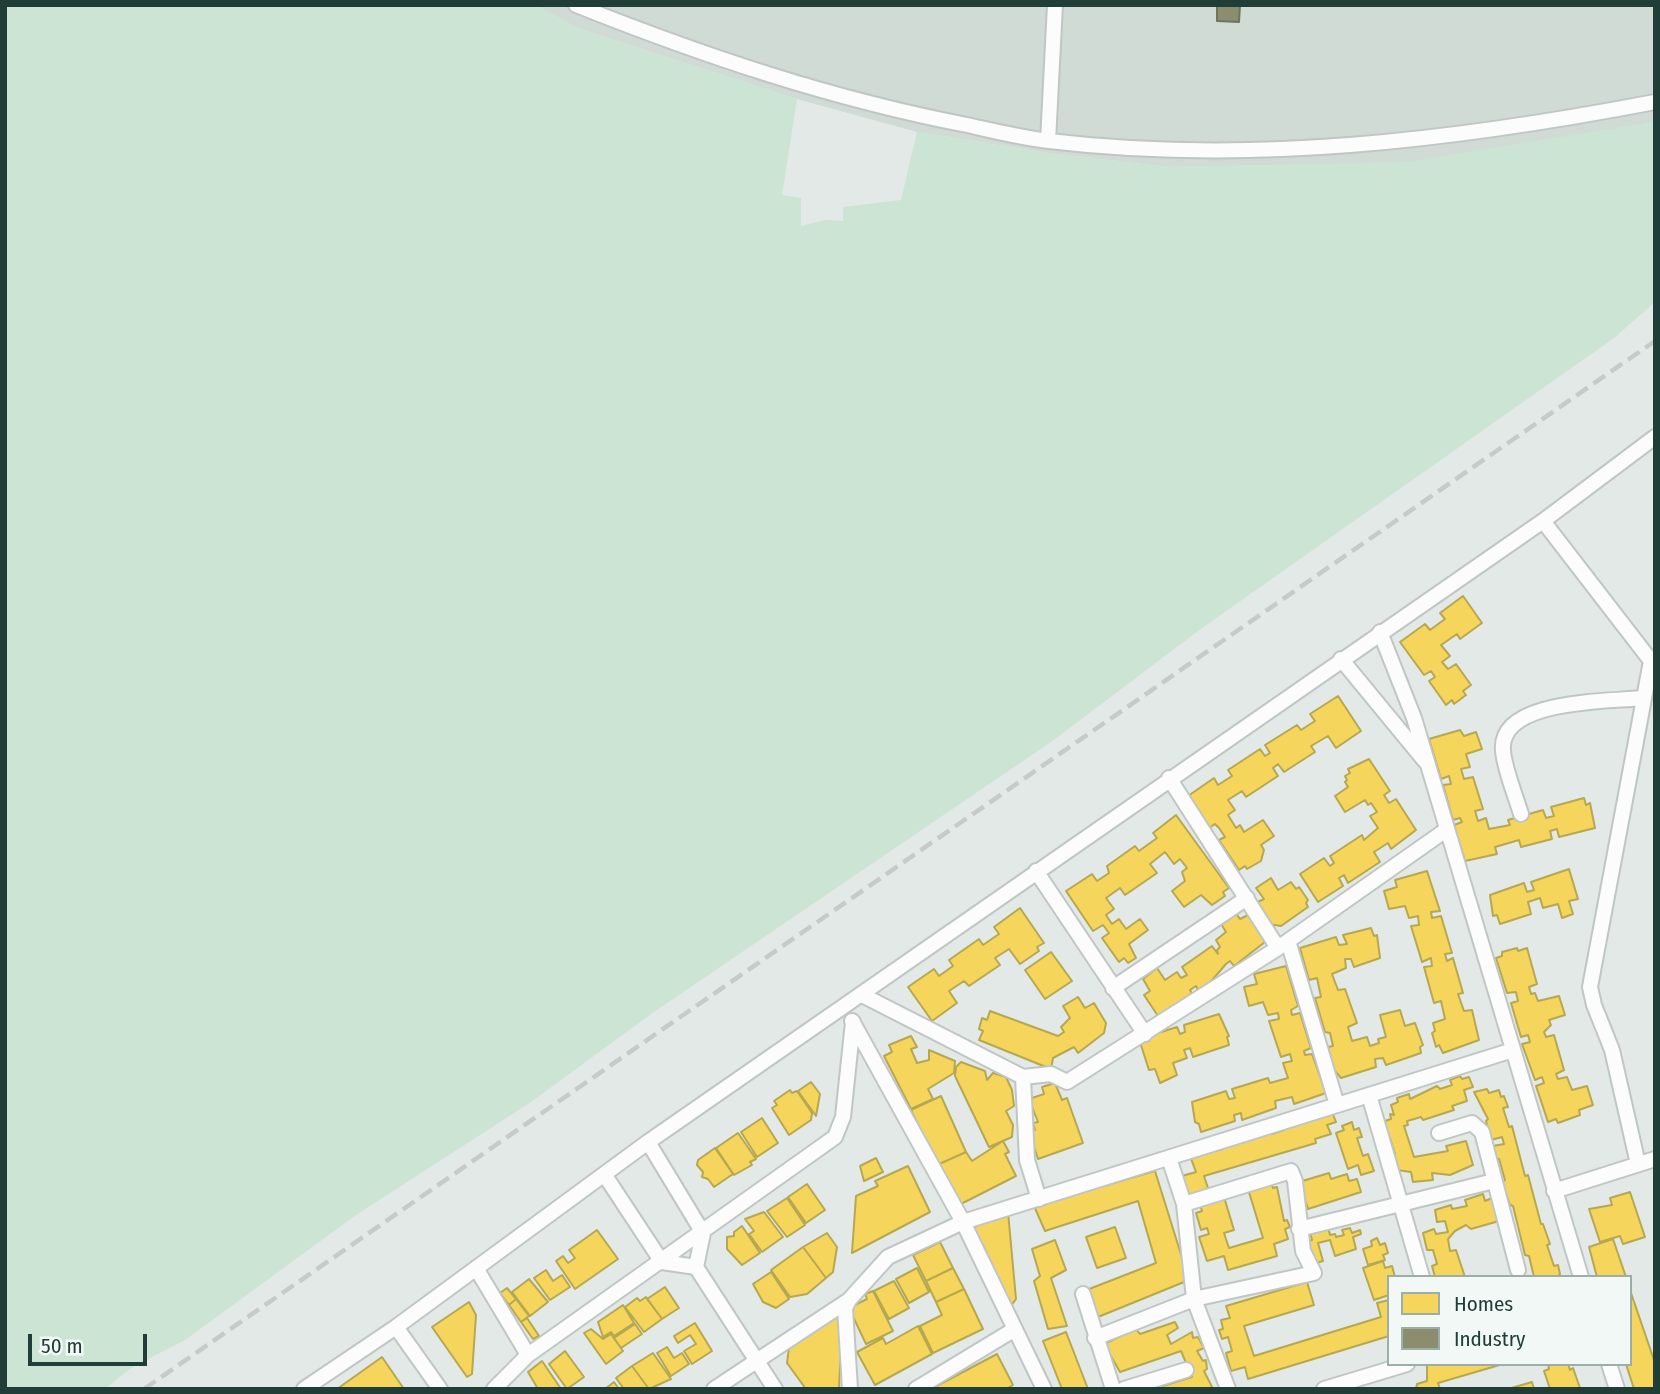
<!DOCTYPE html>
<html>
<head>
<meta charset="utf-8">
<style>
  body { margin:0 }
  #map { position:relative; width:1660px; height:1394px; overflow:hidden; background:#e3e9e6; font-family:"Fira Sans Condensed",sans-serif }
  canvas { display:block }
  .frame { position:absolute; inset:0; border:7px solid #203e37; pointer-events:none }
  .legend { position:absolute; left:1387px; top:1275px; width:245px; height:91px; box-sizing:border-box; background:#f1f8f5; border:2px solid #9daea9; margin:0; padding:9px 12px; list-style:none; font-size:21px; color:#203e37 }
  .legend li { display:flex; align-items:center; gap:14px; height:35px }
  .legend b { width:35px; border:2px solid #9daea9 }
  .scale { position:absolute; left:28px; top:1334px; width:119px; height:32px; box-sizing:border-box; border:4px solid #203e37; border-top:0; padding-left:9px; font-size:21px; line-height:24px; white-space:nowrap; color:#203e37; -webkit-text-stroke:5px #f1f8f5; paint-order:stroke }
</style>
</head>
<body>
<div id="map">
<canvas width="1660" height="1394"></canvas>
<div class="frame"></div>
<ul class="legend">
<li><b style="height:19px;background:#f6d55c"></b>Homes</li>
<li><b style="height:19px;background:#8c8c6e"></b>Industry</li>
</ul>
<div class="scale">50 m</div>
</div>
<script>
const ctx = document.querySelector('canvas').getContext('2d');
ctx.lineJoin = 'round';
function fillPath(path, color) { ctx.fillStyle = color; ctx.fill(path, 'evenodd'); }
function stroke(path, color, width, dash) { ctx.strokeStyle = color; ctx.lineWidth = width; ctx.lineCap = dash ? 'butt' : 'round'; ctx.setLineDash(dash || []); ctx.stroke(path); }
fillPath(new Path2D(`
  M534 5H1655V122L1406 163 1168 167 1048 153 917 132 797 99 580 29Z`), '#d0dbd6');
fillPath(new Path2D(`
  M5 5H534L580 29 797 99 782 195 801 198V226L825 220 843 221V207L901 200 917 132 1048 153 1168 167 1406 162 1655 122V302L1614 338 1202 628 1051 742 651 1014 531 1102 356 1215 185 1340 131 1368 105 1389H5Z`), '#cbe4d3');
const homes = new Path2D(`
  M1463 596 1482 623 1460 639 1457 634 1441 645 1450 656 1442 662 1448 669 1456 664 1471 685 1463 691 1466 695 1454 704 1452 700 1446 705 1429 681 1435 677 1431 671 1424 675 1400 642 1425 624 1430 630 1445 619 1440 613Z
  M1338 696 1361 731 1336 748 1328 736 1311 746 1315 752 1284 772 1278 764 1273 768 1278 776 1246 797 1242 791 1228 800 1235 810 1228 815 1236 828 1240 825 1244 832 1263 820 1274 836 1261 845 1264 850 1261 861 1247 869 1245 866 1239 870 1219 840 1225 837 1219 828 1215 824 1209 828 1188 796 1214 778 1218 785 1232 776 1228 770 1260 749 1265 756 1270 753 1265 745 1297 725 1301 730 1315 721 1310 714Z
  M1460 730 1464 736 1476 732 1482 749 1466 754 1470 767 1461 769 1464 779 1473 777 1483 809 1475 811 1478 821 1486 818 1489 829 1510 825 1508 820 1543 810 1546 818 1554 816 1551 807 1584 798 1586 805 1590 803 1595 828 1559 837 1557 829 1550 831 1552 839 1521 847 1519 840 1495 847 1497 854 1465 861 1454 825 1462 822 1460 818 1453 820 1443 785 1451 784 1449 776 1441 779 1429 739Z
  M1369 759 1390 791 1384 795 1389 803 1396 799 1416 830 1391 849 1388 843 1374 852 1380 862 1348 883 1344 875 1339 878 1343 886 1318 902 1300 874 1324 858 1330 866 1334 863 1330 856 1362 835 1364 840 1378 828 1370 816 1377 812 1371 803 1368 805 1365 800 1345 812 1335 796 1348 787 1345 782 1347 780 1345 776 1350 773 1348 769Z
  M1176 815 1229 888 1223 892 1225 896 1212 905 1201 895 1184 907 1172 891 1185 881 1182 872 1187 868 1180 859 1174 864 1165 852 1150 864 1157 873 1125 895 1120 888 1106 898 1114 909 1106 915 1112 924 1119 919 1126 929 1140 919 1148 930 1129 944 1136 958 1128 963 1124 958 1119 962 1102 938 1109 933 1103 925 1093 931 1066 891 1092 874 1097 881 1109 873 1107 866 1135 846 1139 851 1157 838 1153 833Z
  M1569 869 1578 899 1569 901 1573 914 1562 918 1558 904 1543 908 1540 898 1528 902 1531 914 1500 924 1497 915 1493 916 1490 895 1524 883 1527 892 1534 890 1531 882Z
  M1427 871 1440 911 1431 912 1432 918 1441 916 1452 953 1445 954 1447 961 1453 958 1463 993 1458 994 1464 1011 1472 1010 1479 1040 1443 1053 1439 1045 1436 1047 1432 1033 1435 1031 1433 1023 1445 1019 1441 1001 1434 1003 1424 967 1432 966 1431 958 1422 962 1411 926 1419 925 1418 916 1409 918 1405 906 1389 909 1384 891 1397 887 1395 880Z
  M1271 878 1278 890 1291 882 1296 889 1299 887 1308 900 1306 903 1308 907 1281 926 1269 924 1256 903 1264 899 1256 888Z
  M1020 908 1044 943 1037 947 1039 951 1020 964 1009 949 995 958 1000 965 969 986 964 981 949 991 957 1003 932 1021 908 987 934 969 939 976 953 966 949 960 979 939 983 945 999 934 994 927Z
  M1233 909 1240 919 1248 915 1265 942 1234 966 1230 961 1226 964 1200 994 1196 986 1190 990 1194 997 1166 1017 1158 1016 1144 995 1150 991 1143 979 1157 968 1165 980 1177 972 1181 978 1187 975 1182 967 1212 946 1218 954 1217 950 1220 947 1216 940 1226 932 1218 919Z
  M1371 928 1374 936 1377 935 1380 958 1354 967 1351 959H1345L1346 968 1332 974 1338 990 1345 989 1357 1023 1348 1027 1352 1041 1367 1037 1370 1046 1379 1043 1378 1039 1386 1037 1380 1015 1400 1010 1405 1026 1415 1023 1423 1045 1420 1047 1421 1053 1386 1065 1383 1058 1375 1059 1376 1067 1341 1078 1334 1070 1328 1047 1333 1046 1330 1033 1325 1032 1315 998 1321 997 1317 978 1309 980 1300 948 1336 937 1339 945 1347 944 1343 935Z
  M1517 948 1518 951 1527 948 1537 984 1529 987 1531 994 1535 993 1538 1001 1559 996 1565 1015 1549 1020 1551 1025 1544 1032 1546 1037 1554 1035 1564 1070 1556 1074 1558 1079 1567 1077 1572 1090 1587 1086 1593 1105 1579 1110 1580 1115 1558 1123 1556 1119 1548 1122 1536 1086 1544 1083 1542 1077 1535 1080 1522 1044 1530 1042 1528 1035 1521 1037 1511 1003 1518 1001 1516 992 1507 993 1496 958 1502 956V952Z
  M1051 952 1072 981 1045 999 1025 970Z
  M1286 966 1298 1006 1291 1010 1292 1015 1300 1013 1311 1048 1304 1051 1305 1055 1312 1054 1326 1093 1294 1104 1292 1097 1275 1101 1276 1108 1242 1120 1241 1113 1234 1115 1235 1121 1201 1132 1199 1124 1195 1122 1192 1102 1226 1091 1229 1099 1235 1098 1232 1089 1268 1078 1270 1083 1288 1078 1283 1063 1292 1061 1290 1054 1281 1057 1269 1021 1279 1019 1278 1013 1268 1015 1263 1002 1249 1006 1244 987 1257 984 1254 974Z
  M1078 997 1085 1008 1094 1003 1106 1023 1104 1033 1078 1053 1074 1047 1053 1058 1051 1069 979 1040 983 1031 979 1029 982 1018 987 1020 990 1011 1058 1036 1064 1032 1061 1027 1070 1018 1063 1006Z
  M1219 1014 1229 1036 1227 1037 1229 1045 1193 1057 1190 1048 1184 1050 1187 1058 1173 1063 1177 1075 1160 1083 1155 1069 1149 1070 1139 1039 1177 1027 1180 1034 1185 1032 1184 1025Z
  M911 1036 917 1047 911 1049 917 1063 929 1060V1050L955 1061 954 1073 928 1089 933 1099 911 1109 884 1056 892 1052 889 1045Z
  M961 1062 985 1071 987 1080 993 1073 1006 1077 1012 1090 1014 1106 1006 1111 1013 1125 1012 1137 989 1147 955 1076 956 1067Z
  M1460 1076 1462 1079 1469 1077 1473 1087 1464 1090 1467 1101 1452 1106 1454 1110 1423 1120 1421 1117 1407 1121 1408 1125 1404 1126 1414 1157 1448 1151 1446 1146 1466 1141 1473 1165 1450 1175 1432 1173 1433 1180 1413 1182 1411 1172 1397 1170 1388 1154H1395L1390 1138 1383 1140 1379 1123 1391 1119 1390 1114 1394 1115 1391 1105 1398 1102 1397 1098 1409 1094 1410 1099 1437 1086 1440 1089 1452 1085 1450 1080Z
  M811 1082 820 1094 816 1116 798 1091Z
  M1055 1083 1062 1100 1067 1098 1083 1143 1038 1159 1029 1132 1035 1130 1033 1123 1038 1122 1029 1099 1044 1094 1042 1087Z
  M1487 1089 1489 1093 1499 1090 1501 1097 1504 1096 1508 1107 1503 1108 1509 1127 1512 1126 1525 1176 1528 1175 1541 1224H1543L1550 1244 1547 1245 1554 1266 1558 1265 1560 1274 1557 1277H1534L1529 1256 1525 1255 1513 1206 1510 1205 1502 1182 1505 1180 1499 1159 1495 1158 1493 1146 1504 1144 1502 1137 1491 1140 1486 1121 1488 1119 1474 1092Z
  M790 1090 792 1093 797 1091 812 1113 811 1120 789 1135 772 1108 777 1105 774 1101Z
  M941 1096 966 1152 937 1165 911 1110Z
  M1332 1112 1336 1122 1327 1125 1331 1134 1315 1139 1316 1143 1204 1176 1210 1194 1191 1200 1182 1176 1196 1172 1190 1156 1223 1149 1222 1146 1240 1140 1241 1143 1270 1129 1272 1134 1284 1130 1283 1125 1301 1119 1302 1123Z
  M762 1118 778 1143 757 1157 741 1132Z
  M1352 1122 1354 1130 1359 1128 1362 1137 1357 1138 1363 1156 1368 1154 1374 1171 1361 1175 1358 1165 1348 1169 1336 1133 1344 1130 1342 1126Z
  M738 1133 756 1159 750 1162 752 1165 734 1175 716 1148Z
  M1003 1141 1009 1152 1005 1154 1016 1176 957 1206 937 1165 966 1152 972 1161Z
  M715 1148 733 1174 714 1187 708 1179 702 1177 703 1172 697 1165 698 1160Z
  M876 1158 883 1172 864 1181 860 1166Z
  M908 1166 930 1212 852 1253 856 1196 878 1186 875 1181Z
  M1155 1171 1189 1280 1093 1319 1084 1291 1156 1263 1138 1201 1045 1231 1034 1206Z
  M1329 1173 1331 1179 1347 1174 1349 1181 1357 1179 1361 1192 1308 1209 1299 1182Z
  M1271 1183 1273 1188 1277 1187 1284 1221 1287 1220 1290 1227 1285 1229 1288 1239 1274 1244 1277 1256 1228 1270 1224 1256 1207 1261 1199 1237 1209 1234 1207 1228 1201 1230 1196 1213 1202 1211 1200 1204 1224 1197 1234 1230 1224 1233 1229 1248 1263 1238 1248 1189Z
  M807 1184 825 1210 806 1223 788 1197Z
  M1630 1192 1645 1237 1623 1244 1620 1236 1600 1242 1589 1209 1612 1205 1610 1198Z
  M1483 1194 1485 1201 1492 1198 1499 1221 1471 1229 1466 1225 1455 1231 1448 1239 1450 1251 1456 1250 1465 1277H1435L1432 1266 1437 1264 1433 1250H1427L1423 1233 1434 1229 1436 1234 1448 1232 1445 1221 1437 1222 1435 1210 1451 1205 1452 1209 1467 1206 1465 1200Z
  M787 1198 805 1225 787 1237 767 1211Z
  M764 1212 783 1237 762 1252 749 1234 754 1231 745 1219Z
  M1008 1212 1016 1299 1011 1306 970 1229Z
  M742 1226 760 1253 742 1265 727 1249V1237L734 1236V1232Z
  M1115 1227 1126 1258 1097 1268 1086 1237Z
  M1328 1227 1330 1235 1335 1234 1336 1237 1344 1235 1342 1230 1350 1228 1352 1233 1360 1230 1361 1234 1353 1237 1356 1249 1335 1256 1330 1240 1318 1243 1323 1261 1313 1264 1307 1242 1312 1240 1310 1232Z
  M597 1230 618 1259 575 1289 556 1261 563 1256 568 1263 575 1258 569 1250Z
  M827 1233 837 1247 833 1272 826 1278 803 1247Z
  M1377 1238 1380 1245 1385 1243 1388 1253 1383 1255 1385 1260 1368 1265 1363 1249 1372 1246 1371 1241Z
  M1613 1239 1626 1277H1597L1589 1247Z
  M1055 1240 1066 1270 1051 1278 1067 1326 1048 1329 1034 1281 1040 1276 1032 1249Z
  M940 1242 953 1268 926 1281 913 1255Z
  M803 1247 826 1278 807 1294 790 1297 771 1270Z
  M1383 1261 1385 1268 1392 1266 1395 1277H1389V1295L1374 1300 1363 1268Z
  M917 1268 929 1292 909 1303 896 1279Z
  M953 1268 964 1289 936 1302 926 1281Z
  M546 1270 553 1281 562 1275 570 1287 550 1300 534 1278Z
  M771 1272 789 1299 776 1308 763 1302 753 1284Z
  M529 1279 548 1302 530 1316 512 1292Z
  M894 1281 909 1308 889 1319 874 1291Z
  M1307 1282 1314 1305 1244 1326 1254 1356 1381 1317 1377 1303 1389 1300V1336L1248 1379 1245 1367 1231 1371 1226 1353 1232 1351 1228 1337 1222 1339 1219 1330 1223 1329 1221 1320 1230 1318 1226 1306Z
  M665 1287 679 1308 662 1319 647 1299Z
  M507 1288 516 1299 509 1305 500 1293Z
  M964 1289 983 1329 933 1353 920 1326 942 1315 936 1302Z
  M1630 1290 1655 1363V1389H1634L1626 1364H1630Z
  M873 1291 893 1331 866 1344 849 1308 867 1299 865 1294Z
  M646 1297 662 1319 644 1332 625 1307 637 1298 640 1301Z
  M516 1299 529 1316 521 1322 509 1305Z
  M469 1302 476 1315 472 1374 467 1377 432 1327Z
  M623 1305 634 1323 614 1336 611 1332 603 1337 598 1322Z
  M836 1316 842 1320 839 1389H806L787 1363 789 1347Z
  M527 1318 539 1336 533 1339 521 1322Z
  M1175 1322 1178 1328 1167 1335 1171 1344 1192 1332 1193 1338 1198 1337 1204 1348 1197 1351 1203 1361 1206 1360 1207 1369 1204 1371 1213 1389H1153L1192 1377 1181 1351 1120 1372 1104 1344 1136 1329 1140 1334Z
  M695 1323 712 1351 692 1364 684 1351 696 1344 690 1335 678 1343 674 1336Z
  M635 1324 642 1334 621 1348 614 1338Z
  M918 1326 932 1354 875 1385 857 1352 883 1338 886 1344Z
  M591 1329 603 1339 611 1334 623 1351 606 1364 584 1333Z
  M1066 1332 1088 1389H1062L1043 1341Z
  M667 1347 674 1358 682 1353 689 1364 671 1376 657 1353Z
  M565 1351 584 1377 567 1389 549 1364Z
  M653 1353 671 1379 649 1389 632 1366Z
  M997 1354 1013 1385 1006 1389H931Z
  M382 1357 404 1389H337Z
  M542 1361 561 1389H538L528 1372Z
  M1427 1364H1503L1438 1383 1440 1389H1416L1417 1384 1427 1381Z
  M1548 1364H1568L1570 1370 1573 1368 1580 1388 1550 1389 1544 1371 1549 1369Z
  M632 1366 649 1389H624L616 1378Z
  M614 1382 619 1389H605Z
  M1532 1382 1534 1389H1508Z`);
fillPath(homes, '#f6d55c');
stroke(homes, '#b6a851', 2);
const industry = new Path2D(`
  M1217 5H1240L1239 22 1217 21Z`);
fillPath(industry, '#8c8c6e');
stroke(industry, '#6c755e', 2);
const minor = new Path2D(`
  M576 5C704 56 832 99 967 125 994 131 1022 138 1049 141 1251 165 1456 140 1655 102
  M1048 141 1055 5
  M1543 521 1651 661 1590 987 1594 1005 1612 1050 1638 1164
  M1380 632 1414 718 1581 1277
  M1341 659 1425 761
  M1169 778 1278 948
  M1521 814C1515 794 1505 771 1503 751 1498 699 1607 702 1642 698
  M1036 871 1145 1034
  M1288 941 1337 1105
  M1113 988 1247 898
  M862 995 1023 1077 1051 1074 1067 1082 1278 948 1446 830
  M852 1021 963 1222 1044 1389
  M1023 1077 1027 1160 1039 1199
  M1369 1095 1422 1277
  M1439 1133 1472 1123 1482 1132 1518 1270
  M648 1142 703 1233 696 1267 775 1389
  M1169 1158 1184 1204 1194 1299 1228 1389
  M604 1174 662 1262 696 1267
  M1554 1191 1655 1159
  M1299 1229 1494 1181
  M476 1268 528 1355
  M1083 1294 1113 1389
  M849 1300 845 1308 850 1389
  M396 1327 440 1389
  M1095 1338 1194 1299 1314 1273 1303 1251 1295 1181 1291 1171 1184 1204
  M1609 1364 1617 1389
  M304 1389 396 1327 648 1142 1543 521 1655 437
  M494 1389 528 1355 835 1137 843 1117 853 1022
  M714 1389 849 1300 888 1257 963 1222 1513 1050
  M916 1389 1015 1329
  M1124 1389 1186 1370
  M1324 1389 1407 1364`);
stroke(minor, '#c0c6c4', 18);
stroke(minor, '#fbfcfb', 14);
stroke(new Path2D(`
  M144 1389 1655 341`), '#c6cac9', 4.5, [14, 7]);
</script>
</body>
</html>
